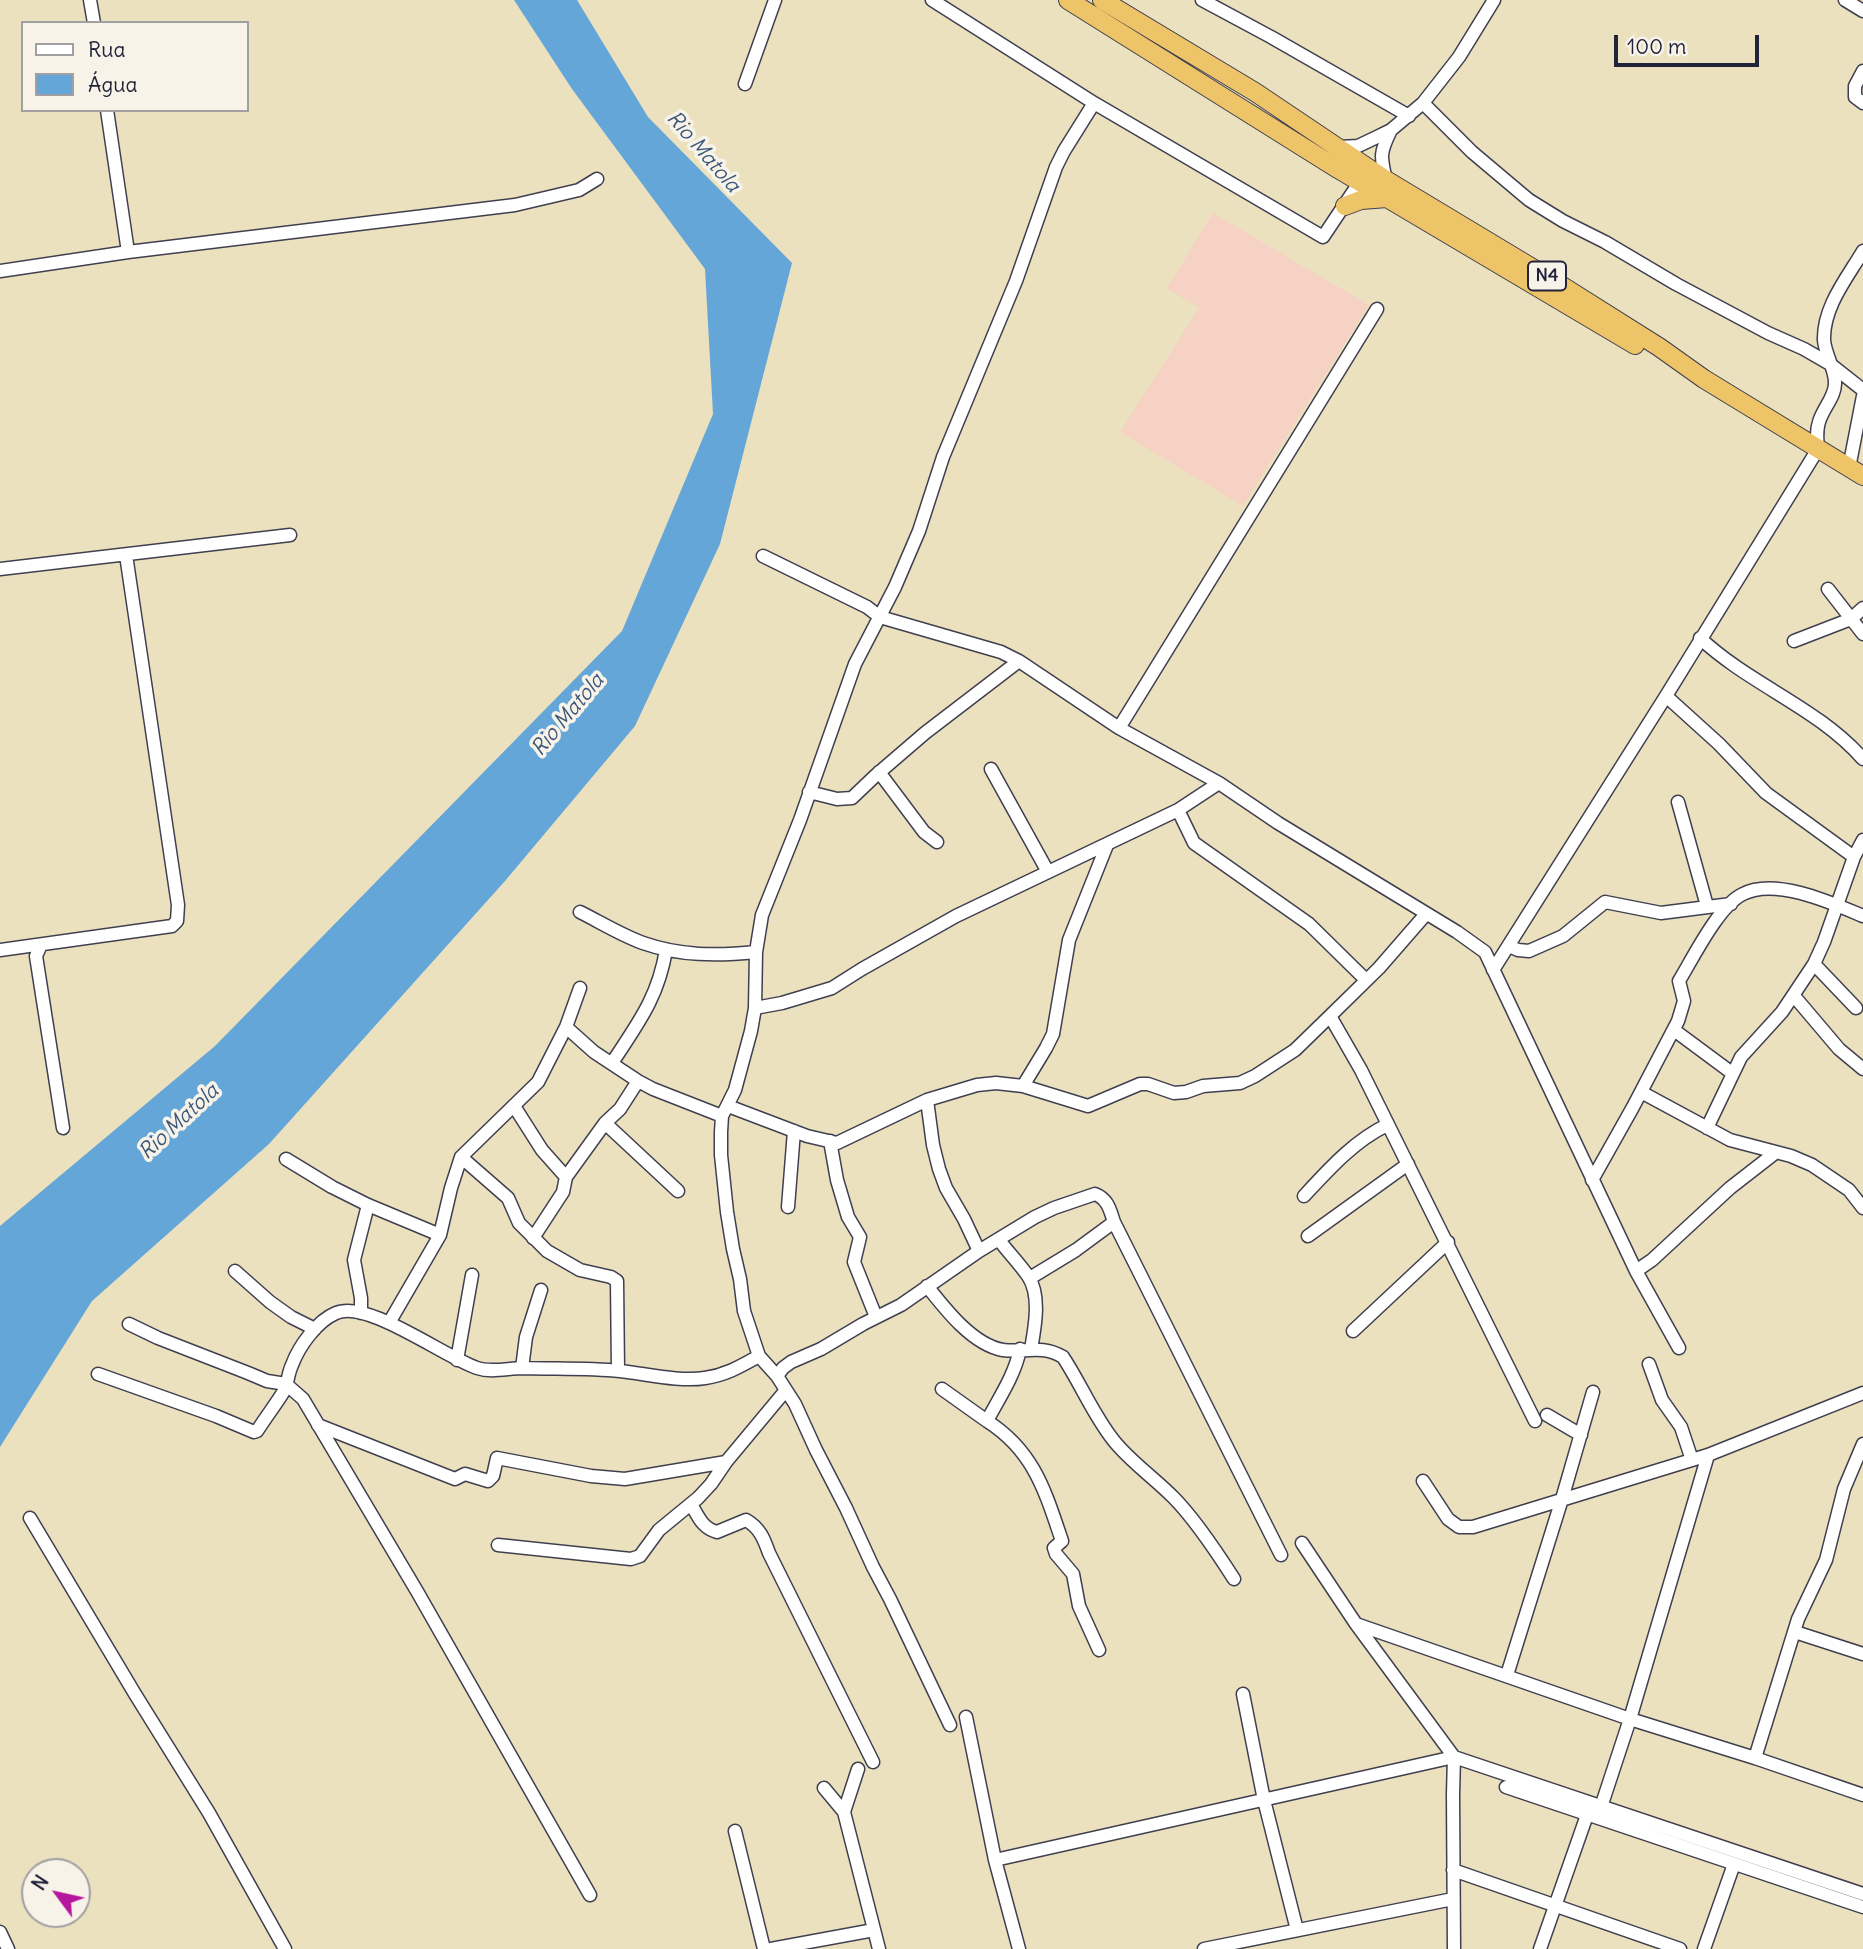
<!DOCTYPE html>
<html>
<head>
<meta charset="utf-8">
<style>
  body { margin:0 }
  #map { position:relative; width:1863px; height:1949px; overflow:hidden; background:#ebe1bf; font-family:Delius,sans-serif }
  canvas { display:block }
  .legend { position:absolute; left:21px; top:21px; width:228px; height:91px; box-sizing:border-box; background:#f7f3e8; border:2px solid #a29fa3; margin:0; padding:9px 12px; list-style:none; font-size:21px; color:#22223b }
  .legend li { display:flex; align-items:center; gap:14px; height:35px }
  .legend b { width:35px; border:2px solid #a29fa3 }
  .north { position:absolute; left:21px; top:1858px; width:70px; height:70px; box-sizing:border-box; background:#f7f3e8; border:2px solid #a29fa3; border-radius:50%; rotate:303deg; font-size:19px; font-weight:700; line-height:28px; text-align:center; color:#22223b }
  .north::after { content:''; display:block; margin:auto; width:24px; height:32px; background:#b5179e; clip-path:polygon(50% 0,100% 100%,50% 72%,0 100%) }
  .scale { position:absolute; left:1614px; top:35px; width:145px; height:32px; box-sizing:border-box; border:4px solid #22223b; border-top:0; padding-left:9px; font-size:21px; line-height:24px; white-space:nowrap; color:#22223b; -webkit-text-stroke:5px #f7f3e8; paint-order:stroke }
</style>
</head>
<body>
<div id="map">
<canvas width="1863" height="1949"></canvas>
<ul class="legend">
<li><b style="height:9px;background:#fff"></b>Rua</li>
<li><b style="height:19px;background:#64a6d8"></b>Água</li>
</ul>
<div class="north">N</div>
<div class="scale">100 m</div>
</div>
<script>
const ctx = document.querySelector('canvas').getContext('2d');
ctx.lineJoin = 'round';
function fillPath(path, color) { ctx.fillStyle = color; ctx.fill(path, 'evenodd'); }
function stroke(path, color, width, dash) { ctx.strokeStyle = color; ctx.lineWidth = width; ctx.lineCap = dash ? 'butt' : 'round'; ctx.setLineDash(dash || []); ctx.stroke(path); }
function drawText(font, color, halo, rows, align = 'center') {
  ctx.font = font + ' Delius,sans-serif'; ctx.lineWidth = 7; ctx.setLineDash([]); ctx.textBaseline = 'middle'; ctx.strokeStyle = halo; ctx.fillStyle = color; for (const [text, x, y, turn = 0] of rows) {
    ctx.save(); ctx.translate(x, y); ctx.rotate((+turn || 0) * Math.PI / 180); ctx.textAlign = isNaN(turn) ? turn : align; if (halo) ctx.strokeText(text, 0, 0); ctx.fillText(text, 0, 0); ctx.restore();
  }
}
fillPath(new Path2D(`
  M1213 213 1369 305 1243 506 1120 432 1199 308 1167 288Z`), '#f6d2c4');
fillPath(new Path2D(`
  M514 0H577L648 117 792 263 720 544 635 726 505 881 269 1144 92 1301 0 1447V1226L215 1046 622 631 713 414 705 269 572 89Z`), '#64a6d8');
const minor = new Path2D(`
  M90 0 94 23
  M932 0 1094 103 1064 151 1056 167 1016 281 943 457 919 531 895 587 855 664 800 820 762 915 756 952 755 1008 751 1031 735 1090 722 1116 721 1132V1155L727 1212 733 1249 740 1279 744 1311 759 1356 777 1376 795 1404 816 1450 846 1508 873 1567 890 1599 950 1725
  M1202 0 1271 37 1409 116
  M1845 0 1863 11
  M1863 71 1855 86V97L1863 103
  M745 84 775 0
  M1094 103 1323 237 1363 177
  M1423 103 1472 152 1529 200 1563 221 1605 242 1676 284 1768 333 1804 349 1830 364 1863 390
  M107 110 128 252
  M1339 147 1358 146 1377 137 1391 130 1423 103 1459 57 1494 0
  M1386 180C1380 156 1380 152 1391 130
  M0 271 128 252 515 205 579 190 597 179
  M1849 468 1863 396
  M763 556 867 607 880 617 1001 652 1019 661 1119 728 1219 783 1278 823 1457 932 1485 952 1636 1271 1679 1348
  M0 569 290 535
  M1828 589 1863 634
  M1700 638C1750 685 1817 707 1863 759
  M1794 641 1851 619 1863 608
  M1666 696 1719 744 1766 793 1854 857
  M1119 728 1377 309
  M991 769 1048 872
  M879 772 924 832 937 842
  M809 792 837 799 852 798 875 776 925 733 1019 661
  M1678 802 1707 906
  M1178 810 1194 843 1309 924 1366 980
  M580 912C600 922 621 935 643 943 680 956 717 956 756 952
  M41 945 36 956 63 1128
  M1509 946 1518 950 1529 951 1563 936 1605 902 1661 913 1731 904
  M0 950 172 926 177 921 178 905 126 555
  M1814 964 1856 1008
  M1493 970 1666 696 1818 449C1817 439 1816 431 1819 422 1823 408 1836 396 1835 382 1835 369 1825 354 1824 340 1823 307 1847 278 1863 251
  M1794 996 1839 1049 1863 1069
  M755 1008 782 1003 832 988 862 969 956 916 1178 810 1219 783
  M1330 1016 1361 1070 1535 1421
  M566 1027 594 1052 638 1081 653 1089 722 1116
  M1674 1030 1732 1073
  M612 1063C638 1023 658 998 666 950
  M1023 1086 1046 1048 1053 1034 1069 940 1107 845
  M1641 1092 1730 1140 1791 1156 1812 1165 1849 1190 1863 1208
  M927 1100 933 1145 939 1169 946 1188 964 1219 979 1251
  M514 1106 542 1150 566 1177
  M728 1106 807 1136 837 1143 927 1100 977 1085 996 1083 1023 1086 1088 1106 1140 1084H1148L1174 1093 1186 1092 1203 1086 1240 1083 1255 1076 1295 1050 1330 1016 1379 968 1426 914
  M605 1123 678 1191
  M1707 1128 1741 1057 1782 1012 1814 964 1824 942 1854 857 1863 840
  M830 1141 837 1180 848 1217 860 1237 854 1262 876 1317
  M461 1157 508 1198 519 1223 547 1251 580 1270 611 1277 617 1281 618 1371
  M286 1159 332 1187 368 1205 440 1235
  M1592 1180 1633 1107 1678 1021 1684 1001 1679 981C1693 958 1719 905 1743 894 1775 877 1832 903 1863 916
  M1304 1196C1329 1169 1354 1141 1387 1125
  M788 1207 794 1131
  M1308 1236 1408 1164
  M533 1238 563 1192 566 1177 605 1123 620 1109 638 1081
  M999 1240C1008 1252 1019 1263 1028 1276 1041 1295 1035 1327 1031 1349
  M235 1271 270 1302 291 1317 315 1329
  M1636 1271 1652 1260 1730 1188 1775 1153
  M1030 1278 1076 1250 1114 1222
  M927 1286C945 1309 973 1345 1003 1350 1025 1353 1041 1344 1063 1357 1081 1384 1093 1415 1114 1441 1131 1462 1153 1477 1173 1497 1194 1518 1218 1554 1234 1579
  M361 1313V1298L354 1260 368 1205
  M389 1323 440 1235 451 1188 461 1157 538 1082 566 1027 580 988
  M129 1324 158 1338 248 1373 267 1381 286 1384 303 1399 418 1593 590 1895
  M1353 1331 1448 1242
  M457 1360 472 1275
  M1649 1364 1662 1400 1681 1427 1692 1460
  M522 1368 526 1337 541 1290
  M98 1374 216 1416 254 1432 257 1431C266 1417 276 1404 284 1391 288 1383 288 1373 292 1365 299 1346 317 1321 336 1313 367 1299 444 1357 477 1368 492 1373 508 1368 524 1368 556 1369 589 1368 620 1371 647 1374 680 1382 705 1378 726 1375 741 1366 759 1356
  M777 1376 783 1368 791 1362 821 1349 863 1324 901 1305 979 1251 1035 1217 1054 1208 1095 1194C1108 1199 1110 1210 1114 1222L1281 1555
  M942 1389 987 1421C999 1398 1015 1375 1020 1349
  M1547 1415 1581 1435
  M987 1421C1034 1451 1045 1491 1062 1541L1054 1548 1056 1554 1073 1574 1079 1606 1099 1650
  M318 1425 455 1479 465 1474 488 1481 493 1476 497 1458 591 1476 625 1479 726 1462
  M1423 1481 1448 1519 1459 1527H1473L1708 1455 1863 1393
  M691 1504C698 1516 702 1528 717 1532L746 1520C760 1528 764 1539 769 1553L873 1762
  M30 1518 135 1694 209 1813 285 1949
  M1302 1543 1356 1624 1454 1757 1453 1794 1454 1949
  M498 1545 631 1559 640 1556 659 1530 698 1498 711 1484 726 1462 786 1390
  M1356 1624 1630 1719 1755 1758 1863 1795
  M1795 1632 1863 1654
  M1507 1675 1562 1499 1593 1392
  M1243 1694 1264 1800 1297 1930
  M966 1717 995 1860 1019 1949
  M1755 1758 1798 1619 1826 1560 1844 1489 1863 1444
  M1506 1787 1863 1907
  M824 1788 844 1812 879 1949
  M1601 1807 1630 1719 1708 1455
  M844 1812 858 1769
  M735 1831 764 1949
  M995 1860 1454 1757 1863 1894
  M1453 1870 1680 1949
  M0 1932 8 1949
  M771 1949 874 1930
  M1204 1949 1453 1899
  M1540 1949 1587 1815
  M1704 1949 1734 1864`);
const highway = new Path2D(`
  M1068 0 1338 169 1635 345
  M1102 0 1255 92 1386 180 1559 284 1659 347 1704 379 1863 476
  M1345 206 1361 200 1387 198`);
stroke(minor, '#403f4f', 15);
stroke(highway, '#403f4f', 20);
stroke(minor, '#fff', 12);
stroke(highway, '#eec469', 18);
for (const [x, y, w] of [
  [1547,276,38]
]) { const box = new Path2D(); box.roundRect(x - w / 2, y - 14.5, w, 29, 5); ctx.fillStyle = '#f7f3e8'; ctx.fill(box); stroke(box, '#22223b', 2); }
drawText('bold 18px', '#22223b', null, [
  ["N4",1547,276]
]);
drawText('italic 21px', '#3c577a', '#f7f3e8', [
  ["Rio Matola",703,152,49],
  ["Rio Matola",568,715,-50],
  ["Rio Matola",179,1122,-43]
]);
</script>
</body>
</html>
